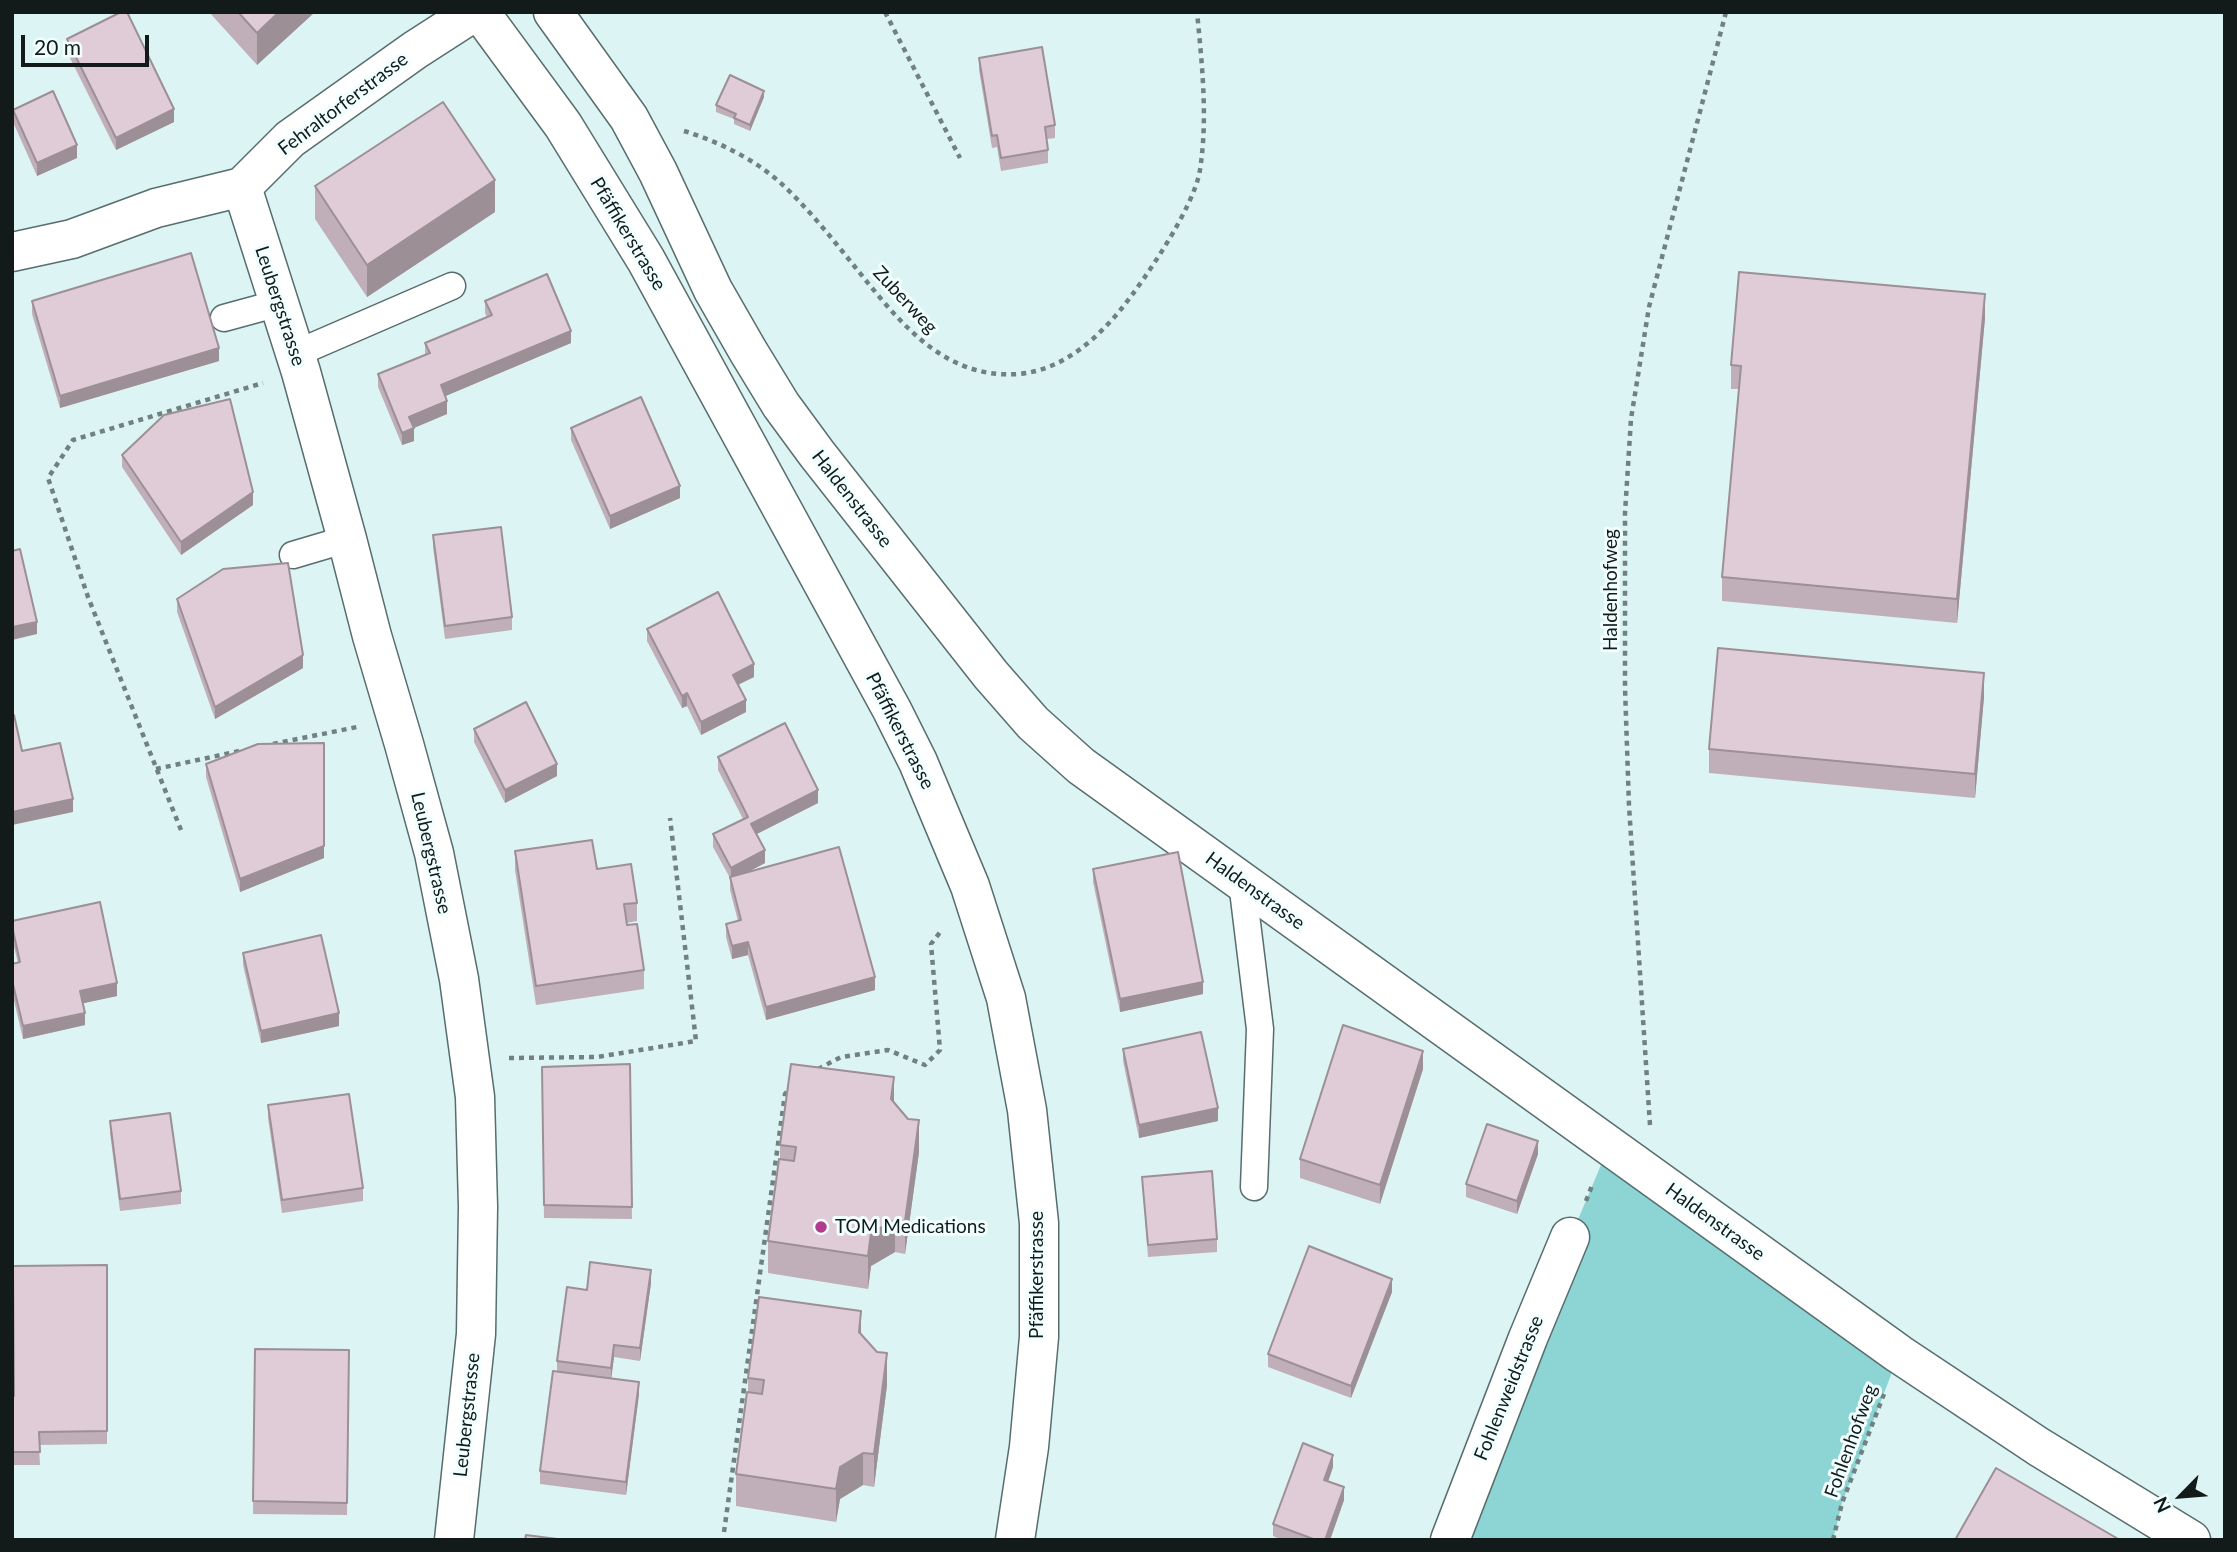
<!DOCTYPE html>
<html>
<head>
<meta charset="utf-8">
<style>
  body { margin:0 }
  #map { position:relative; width:2237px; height:1552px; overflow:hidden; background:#dcf4f3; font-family:Lato,sans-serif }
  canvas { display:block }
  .frame { position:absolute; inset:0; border:14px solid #121a1a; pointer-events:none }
  .north { position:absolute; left:2146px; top:1461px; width:70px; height:70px; -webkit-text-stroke:5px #f1ffff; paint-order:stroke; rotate:245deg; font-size:19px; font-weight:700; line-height:28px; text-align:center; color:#121a1a }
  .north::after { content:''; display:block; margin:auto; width:24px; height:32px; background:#121a1a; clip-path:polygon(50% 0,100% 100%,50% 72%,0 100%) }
  .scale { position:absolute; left:21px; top:35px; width:128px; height:32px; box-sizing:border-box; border:4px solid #121a1a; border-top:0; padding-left:9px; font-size:21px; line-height:24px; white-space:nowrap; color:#121a1a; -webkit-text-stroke:5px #f1ffff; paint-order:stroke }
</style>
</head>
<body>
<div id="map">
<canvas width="2237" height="1552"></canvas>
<div class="frame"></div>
<div class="north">N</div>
<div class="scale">20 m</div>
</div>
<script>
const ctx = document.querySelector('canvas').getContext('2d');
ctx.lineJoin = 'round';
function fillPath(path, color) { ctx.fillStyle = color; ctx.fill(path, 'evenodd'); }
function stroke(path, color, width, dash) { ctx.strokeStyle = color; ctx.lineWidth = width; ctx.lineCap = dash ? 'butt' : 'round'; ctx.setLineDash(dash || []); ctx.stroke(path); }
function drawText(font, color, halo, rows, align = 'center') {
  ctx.font = font + ' Lato,sans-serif'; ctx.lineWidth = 6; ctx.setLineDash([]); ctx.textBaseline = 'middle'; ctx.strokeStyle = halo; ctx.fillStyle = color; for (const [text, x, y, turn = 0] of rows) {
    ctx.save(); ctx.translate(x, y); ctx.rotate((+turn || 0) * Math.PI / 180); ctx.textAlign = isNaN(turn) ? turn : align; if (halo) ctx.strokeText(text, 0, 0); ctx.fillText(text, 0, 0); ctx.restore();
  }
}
fillPath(new Path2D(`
  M1609 1146 1899 1354 1842 1503 1833 1540H1450L1528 1338Z`), '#8dd4d4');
const service = new Path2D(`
  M224 318 279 303
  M295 354 452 286
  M293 555 347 539
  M1242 882 1260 1029 1254 1187`);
const minor = new Path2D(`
  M553 12 629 118 658 172 713 290 748 351 781 405 817 454 991 675 1033 723 1081 766 1899 1354 2039 1447 2191 1540
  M242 187 301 372 347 539 372 636 404 744 434 853 459 979 475 1097 478 1207 476 1334 454 1540
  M1450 1540 1528 1338 1570 1237`);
const tertiary = new Path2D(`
  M12 252 72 239 156 208 242 187 290 139 415 50 474 12`);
const secondary = new Path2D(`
  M480 12 563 125 646 260 892 710 918 762 970 886 1006 998 1027 1110 1039 1223V1337L1029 1447 1015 1540`);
stroke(service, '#586d6d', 29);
stroke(minor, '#586d6d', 41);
stroke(tertiary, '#586d6d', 41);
stroke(secondary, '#586d6d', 41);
stroke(new Path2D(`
  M885 12 960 158
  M684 131C720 142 758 161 785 187 809 210 830 236 851 262 895 316 940 380 1019 374 1062 370 1096 340 1122 308 1146 278 1194 207 1200 170 1208 118 1202 64 1197 12
  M273 744 357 727
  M156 769 244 750
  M181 830 88 597 48 478 73 440 263 383
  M509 1058 597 1057 696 1041 670 818
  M818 1069 841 1057 888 1050 925 1065 940 1050 931 944 941 931
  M1650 1125 1629 806 1625 688V513L1631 419 1649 307 1726 12
  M1586 1201 1593 1183
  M724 1532 785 1094 791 1087
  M1833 1540 1842 1503 1884 1394`), '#718080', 4.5, [5, 5]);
stroke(service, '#fff', 26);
stroke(minor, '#fff', 38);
stroke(tertiary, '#fff', 38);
stroke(secondary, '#fff', 38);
fillPath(new Path2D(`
  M209 12H315L257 65Z
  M67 39 174 122 116 150 67 52Z
  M979 58 1055 125V138L1047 139 1048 150V163L1001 171 997 147 992 148 979 70Z
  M764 97 750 131 734 124V119L716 112V105Z
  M13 110 77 158 37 176 13 122Z
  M315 186 495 212 367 297 315 219Z
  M32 301 219 361 60 408 32 314Z
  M485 301 571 343 445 396 447 414 414 428V441L402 445 378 387V374L425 354V343L487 317 485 313Z
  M1985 318 1957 623 1722 601V577L1739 389H1731V365Z
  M571 428 680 498 610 529 571 440Z
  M122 455 253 505 181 555 122 467Z
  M433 535 512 617V630L445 639 433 547Z
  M177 599 303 668 215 719 177 612Z
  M647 629 754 677 738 685 746 712 701 735 687 706 682 708 647 641Z
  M1984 697 1975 798 1709 773V749Z
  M474 729 557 776 505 803 474 742Z
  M718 757 818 803 756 834 765 863 747 872 875 990 766 1020 748 955 732 959 726 937V924L738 921 730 890V878L713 847V834L743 819 718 770Z
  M206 764 324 858 240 892 206 777Z
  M515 851 597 869 637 903V921L626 923 644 970V989L536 1005 515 870Z
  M1093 869 1203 994 1120 1012 1093 882Z
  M12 921 117 996 83 1003 85 1025 23 1039 12 992V964L18 963 12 939Z
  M243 953 339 1026 261 1043 243 965Z
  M1123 1049 1218 1121 1139 1138 1123 1061Z
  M630 1064 632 1219 544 1218 542 1067Z
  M1423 1069 1380 1204 1300 1178V1159Z
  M894 1102 919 1152 905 1254 895 1252 871 1266 868 1289 768 1273V1241L780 1159V1145Z
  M268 1105 363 1188V1201L282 1213 268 1118Z
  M110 1121 181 1191V1204L120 1211 110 1133Z
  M1538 1154 1517 1214 1466 1197V1184Z
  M1142 1177 1217 1239V1252L1148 1257Z
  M107 1265V1444L39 1445 40 1465H12V1396H14Z
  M651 1283 640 1361 614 1357 611 1378 639 1394 626 1495 540 1484V1471L557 1372V1361L587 1290Z
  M1392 1292 1351 1398 1268 1367V1354Z
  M861 1335 887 1385 874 1487 863 1485 840 1499 836 1522 736 1506V1474L748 1393V1378Z
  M255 1349 349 1350 347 1515 253 1514Z
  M1333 1467 1328 1482 1344 1500 1330 1540H1282L1273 1536V1524Z`), '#c0afb9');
fillPath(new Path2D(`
  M279 12H315L257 65V33Z
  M764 91V97L750 131V125Z
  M174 109V122L116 150V138Z
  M77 145V158L37 176V163Z
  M495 180V212L367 297V265Z
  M1985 294V318L1957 623V599Z
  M571 331V343L441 398V385Z
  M219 348V361L60 408V396Z
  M447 401V414L409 430V417Z
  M414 428V441L402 445V433Z
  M680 486V498L610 529V516Z
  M253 492V505L181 555V542Z
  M37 622V634L12 640V627Z
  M303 655V668L215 719V707Z
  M754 664V677L733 687V675Z
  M1984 673V697L1975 798V774Z
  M687 693V706L682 708V696Z
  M746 700V712L701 735V722Z
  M557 764V776L505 803V790Z
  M818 790V803L751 837V824Z
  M73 799V812L12 825V812Z
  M324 846V858L240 892V879Z
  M765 850V863L731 881V868Z
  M748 942V955L732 959V946Z
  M875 977V990L766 1020V1007Z
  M1203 982V994L1120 1012V999Z
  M117 983V996L80 1004V991Z
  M85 1013V1025L23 1039V1026Z
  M339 1013V1026L261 1043V1031Z
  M1423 1051V1069L1380 1204V1185Z
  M894 1077V1110L891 1099Z
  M1218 1108V1121L1139 1138V1125Z
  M919 1120V1152L905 1254V1221Z
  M1538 1141V1154L1517 1214V1201Z
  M895 1220V1252L871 1266 868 1289V1256L871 1233Z
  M651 1270V1283L640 1361V1348Z
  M1392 1279V1292L1351 1398V1386Z
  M861 1311V1343L859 1332Z
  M614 1345V1357L611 1381V1368Z
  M887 1353V1385L874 1487V1454Z
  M639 1382V1394L626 1495V1482Z
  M863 1453V1485L840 1499 836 1522V1489L840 1467Z
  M1333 1455V1467L1324 1493V1480Z
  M1344 1487V1500L1330 1540H1325Z`), '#9c8f96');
const building = new Path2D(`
  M121 12H127L174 109 116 138 67 39Z
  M238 12H279L257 33Z
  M1042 47 1055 125 1045 127 1048 150 1001 158 997 135 992 136 979 58Z
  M730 75 764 91 750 125 734 118 736 114 716 105Z
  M53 91 77 145 37 163 13 110Z
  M443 102 495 180 367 265 315 186Z
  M191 253 219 348 60 396 32 301Z
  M1739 272 1985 294 1957 599 1722 577 1741 366 1731 365Z
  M547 274 571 331 441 385 447 401 409 417 414 428 402 433 378 374 430 353 425 343 492 315 485 301Z
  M641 397 680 486 610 516 571 428Z
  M230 399 253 492 181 542 122 455 164 415Z
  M501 527 512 617 445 626 433 535Z
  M20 549 37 622 12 627V551Z
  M288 563 303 655 215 707 177 599 223 569Z
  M718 592 754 664 733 675 746 700 701 722 687 693 682 696 647 629Z
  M1718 648 1984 673 1975 774 1709 749Z
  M526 702 557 764 505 790 474 729Z
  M14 715 22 751 60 743 73 799 12 812V716Z
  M785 723 818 790 751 824 765 850 731 868 713 834 748 817 718 757Z
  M324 743V846L240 879 206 764 258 744Z
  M592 840 597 869 631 864 637 903 624 904 627 925 637 924 644 970 536 986 515 851Z
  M839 847 875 977 766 1007 748 942 732 946 726 924 741 920 730 877Z
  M1178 852 1203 982 1120 999 1093 869Z
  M100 902 117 983 80 991 85 1013 23 1026 12 980V964L20 962 12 926V921Z
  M321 935 339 1013 261 1031 243 953Z
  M1343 1025 1423 1051 1380 1185 1300 1159Z
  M1201 1032 1218 1108 1139 1125 1123 1049Z
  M630 1064 632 1207 544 1205 542 1067Z
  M791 1064 894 1077 891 1099 908 1119 919 1120 905 1221 895 1220 871 1233 868 1256 768 1241 779 1159 794 1161 796 1147 780 1145Z
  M349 1094 363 1188 282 1200 268 1105Z
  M170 1113 181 1191 120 1199 110 1121Z
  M1487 1124 1538 1141 1517 1201 1466 1184Z
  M1212 1171 1217 1239 1148 1245 1142 1177Z
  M1309 1246 1392 1279 1351 1386 1268 1354Z
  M590 1262 651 1270 640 1348 614 1345 611 1368 557 1361 567 1287 587 1290Z
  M107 1265V1431L39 1432 40 1452H12V1396H14L13 1266Z
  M759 1297 861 1311 859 1332 877 1352 887 1353 874 1454 863 1453 840 1467 836 1489 736 1474 747 1392 762 1394 764 1380 748 1378Z
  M255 1349 349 1350 347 1503 253 1501Z
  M553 1371 639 1382 626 1482 540 1471Z
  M1303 1443 1333 1455 1324 1480 1344 1487 1325 1540H1316L1273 1524Z
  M1996 1468 2120 1540H1955Z
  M526 1535 565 1540H525Z`);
fillPath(building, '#dfccd7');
stroke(building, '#9c8f96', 2);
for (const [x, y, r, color] of [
  [821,1227,7,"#b23a8f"]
]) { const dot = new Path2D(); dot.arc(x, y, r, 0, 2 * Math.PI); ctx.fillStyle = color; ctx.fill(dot); stroke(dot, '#f1ffff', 2.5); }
drawText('19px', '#121a1a', '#f1ffff', [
  ["Fehraltorferstrasse",343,104,-37],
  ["Pfäffikerstrasse",628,234,59],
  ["Zuberweg",905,300,47],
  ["Leubergstrasse",280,306,72],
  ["Haldenstrasse",852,499,52],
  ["Haldenhofweg",1611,590,-90],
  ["Pfäffikerstrasse",900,731,63],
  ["Leubergstrasse",431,853,77],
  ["Haldenstrasse",1255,891,36],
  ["Haldenstrasse",1715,1222,36],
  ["Pfäffikerstrasse",1037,1275,-90],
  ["Fohlenweidstrasse",1509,1388,-68],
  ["Leubergstrasse",467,1415,-84],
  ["Fohlenhofweg",1851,1441,-70]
]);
drawText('19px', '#121a1a', '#f1ffff', [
  ["TOM Medications",835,1227]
], 'left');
</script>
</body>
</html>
